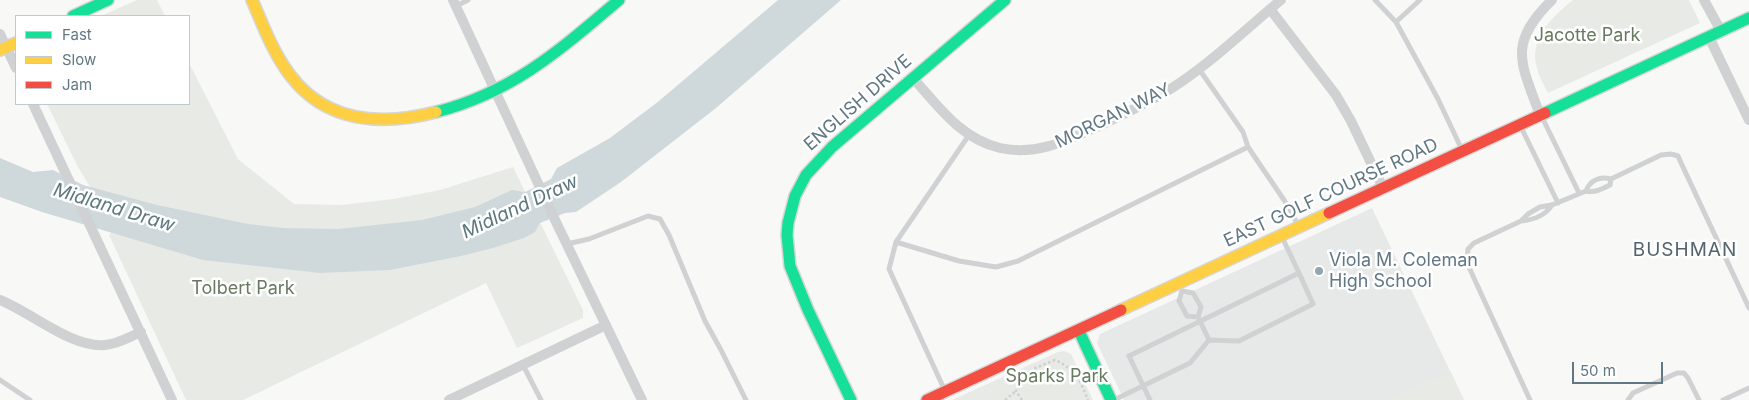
<!DOCTYPE html>
<html>
<head>
<meta charset="utf-8">
<style>
  body { margin:0 }
  #map { position:relative; width:1749px; height:400px; overflow:hidden; background:#f8f8f7; font-family:Inter,sans-serif }
  canvas { display:block }
  .legend { position:absolute; left:15px; top:15px; width:175px; height:90px; box-sizing:border-box; background:#fff; border:1px solid #c0c9ce; margin:0; padding:6px 9px; list-style:none; font-size:15px; color:#617784 }
  .legend li { display:flex; align-items:center; gap:10px; height:25px }
  .legend b { width:25px; border:1px solid #c0c9ce }
  .scale { position:absolute; left:1572px; top:362px; width:91px; height:22px; box-sizing:border-box; border:2px solid #617784; border-top:0; padding-left:6px; font-size:15px; line-height:18px; white-space:nowrap; color:#617784; -webkit-text-stroke:4px #fff; paint-order:stroke }
</style>
</head>
<body>
<div id="map">
<canvas width="1749" height="400"></canvas>
<ul class="legend">
<li><b style="height:6px;background:#16e098"></b>Fast</li>
<li><b style="height:6px;background:#ffcf43"></b>Slow</li>
<li><b style="height:6px;background:#f24e42"></b>Jam</li>
</ul>
<div class="scale">50 m</div>
</div>
<script>
const ctx = document.querySelector('canvas').getContext('2d');
ctx.lineJoin = 'round';
function fillPath(path, color) { ctx.fillStyle = color; ctx.fill(path, 'evenodd'); }
function stroke(path, color, width, dash) { ctx.strokeStyle = color; ctx.lineWidth = width; ctx.lineCap = dash ? 'butt' : 'round'; ctx.setLineDash(dash || []); ctx.stroke(path); }
function drawText(font, color, halo, rows, align = 'center') {
  ctx.font = font + ' Inter,sans-serif'; ctx.lineWidth = 5; ctx.setLineDash([]); ctx.textBaseline = 'middle'; ctx.strokeStyle = halo; ctx.fillStyle = color; for (const [text, x, y, turn = 0] of rows) {
    ctx.save(); ctx.translate(x, y); ctx.rotate((+turn || 0) * Math.PI / 180); ctx.textAlign = isNaN(turn) ? turn : align; if (halo) ctx.strokeText(text, 0, 0); ctx.fillText(text, 0, 0); ctx.restore();
  }
}
fillPath(new Path2D(`
  M1372 208 1464 400H1124L1097 343 1100 334Z`), '#e7e9e9');
fillPath(new Path2D(`
  M137 0H157L165 16H101Z
  M1573 0H1689L1700 23 1548 93C1544 85 1539 77 1537 68 1528 39 1553 16 1573 0Z
  M189 63 238 159 294 204 342 205 393 199 440 190 513 167 583 310V318L517 348 486 283 243 400H186L109 235 115 229 78 167 47 104H189Z
  M1064 351 1071 354 1093 400H952L1058 352Z
  M1451 372 1464 400H1388Z`), '#e8ebe5');
fillPath(new Path2D(`
  M778 0H841L716 108 621 182 576 212 565 213 540 223 535 232 524 238 493 248 461 256 390 270 320 273 203 260 42 212 0 197V158L33 172 53 170 83 185 157 205 248 224 283 228 338 229 422 220 475 207 512 190 525 192 551 179 557 168 610 138 659 101Z`), '#cfd8db');
const fast = new Path2D(`
  M73 16 108 0
  M436 112C513 92 560 50 619 0
  M1545 113 1749 18
  M1079 331 1111 400
  M851 400 808 310 790 266 787 235 788 223 795 196 806 175 832 147 1005 0`);
const slow = new Path2D(`
  M252 0C263 25 273 53 290 75 326 123 382 126 436 112
  M0 50 16 43
  M1121 310 1329 213`);
const jam = new Path2D(`
  M1329 213 1545 113
  M927 400 1121 310`);
stroke(fast, '#d5d6d6', 14);
stroke(slow, '#d5d6d6', 14);
stroke(jam, '#d5d6d6', 14);
stroke(new Path2D(`
  M1005 400 1016 391
  M1022 400 1016 391 1033 369 1055 360C1075 369 1080 380 1088 400`), '#cecfd0', 2.5, [2.5, 2.5]);
stroke(new Path2D(`
  M1375 0 1396 22 1438 99 1462 150
  M456 6 468 0
  M1396 22 1420 0
  M1541 115 1579 193
  M1520 125 1558 203
  M1248 147 1284 200 1298 225
  M1586 191C1590 180 1600 176 1611 179
  M1521 221C1533 220 1545 216 1552 205
  M1282 237 1299 273
  M896 242 959 261 996 267 1018 261 1248 147 1243 132 1199 69
  M567 244 589 239 648 216 660 219 669 235 705 321 721 350 746 400
  M1182 291 1193 293 1201 307 1198 317 1187 316 1179 301Z
  M523 365 541 400
  M0 380 30 400
  M945 391 889 269 896 242 969 135
  M1114 400 1190 363 1209 340 1198 317
  M1150 400 1129 356 1299 273 1313 304 1239 341 1209 340
  M1530 400 1467 263 1468 249 1474 243 1521 221 1528 214 1540 207 1552 205 1586 191C1595 193 1602 189 1610 185L1611 179 1661 155 1671 154 1678 156 1682 165 1749 308
  M1628 400 1633 393 1677 373H1684L1688 378 1699 400
  M1723 400 1749 388`), '#d0d1d2', 5);
stroke(new Path2D(`
  M453 0 556 222 642 400
  M1704 0 1721 31
  M1270 9 1336 95 1351 121 1383 188
  M0 34 16 68
  M1709 37 1749 120
  M913 78C938 106 961 139 1000 148 1036 156 1066 141 1097 127 1122 115 1148 103 1172 88 1210 64 1246 29 1281 0
  M33 104 172 400
  M1540 115C1521 63 1507 44 1552 0
  M0 300C31 312 71 348 105 345 118 344 129 337 141 332
  M449 400 606 325`), '#d0d1d2', 10);
stroke(fast, '#16e098', 11);
stroke(slow, '#ffcf43', 11);
stroke(jam, '#f24e42', 11);
for (const [x, y, r, color] of [
  [1319,271,5,"#96a4ac"]
]) { const dot = new Path2D(); dot.arc(x, y, r, 0, 2 * Math.PI); ctx.fillStyle = color; ctx.fill(dot); stroke(dot, '#fff', 2); }
drawText('18px', '#677a60', '#fff', [
  ["Jacotte Park",1587,36],
  ["Tolbert Park",243,289],
  ["Sparks Park",1057,377]
]);
drawText('18px', '#617784', '#fff', [
  ["ENGLISH DRIVE",858,103,-41],
  ["MORGAN WAY",1113,116,-26],
  ["EAST GOLF COURSE ROAD",1331,193,-25]
]);
drawText('18px', '#617784', '#fff', [
  ["Viola M. Coleman",1329,261],
  ["High School",1329,282]
], 'left');
drawText('italic 19px', '#5c777e', '#fff', [
  ["Midland Draw",520,207,-25],
  ["Midland Draw",114,208,17]
]);
ctx.letterSpacing = '1px';
drawText('19px', '#54646e', '#fff', [
  ["BUSHMAN",1685,250]
]);
ctx.letterSpacing = '0px';
</script>
</body>
</html>
